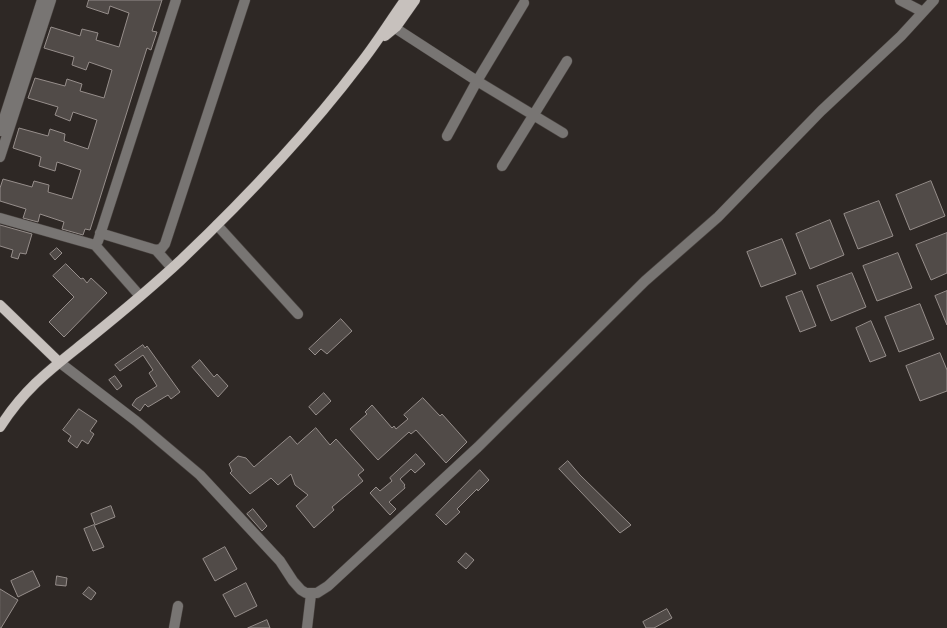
<!DOCTYPE html>
<html>
<head>
<meta charset="utf-8">
<style>
  body { margin:0 }
  canvas { display:block; background:#2e2825 }
</style>
</head>
<body>
<canvas width="947" height="628"></canvas>
<script>
const ctx = document.querySelector('canvas').getContext('2d');
ctx.lineJoin = 'round';
function fillPath(path, color) { ctx.fillStyle = color; ctx.fill(path, 'evenodd'); }
function stroke(path, color, width, dash) { ctx.strokeStyle = color; ctx.lineWidth = width; ctx.lineCap = dash ? 'butt' : 'round'; ctx.setLineDash(dash || []); ctx.stroke(path); }
const building = new Path2D(`
  M89 0H162L152 31 157 32 151 50 147 48 90 230 85 229 83 235 62 229 64 222 40 214 38 222 23 218 26 209 0 201V188L3 179 32 187 34 181 49 185 48 192 72 199 81 170 57 162 55 171 39 166 41 157 13 148 19 128 48 136 50 129 65 134 64 141 88 149 97 120 73 112 70 121 55 115 58 107 28 98 35 78 65 86 67 79 82 84 80 91 104 98 112 70 89 62 86 70 72 65 74 57 44 48 51 27 80 36 82 29 98 33 96 40 119 47 129 13 110 6 108 14 87 7Z
  M931 181 945 216 910 230 896 195Z
  M879 201 893 236 858 249 844 214Z
  M830 220 844 255 810 269 796 234Z
  M0 225 32 234 26 254 20 253 18 259 11 257 13 250 0 246Z
  M947 233V273L931 280 916 245Z
  M782 239 796 274 761 287 747 252Z
  M57 248 62 253 55 260 50 254Z
  M898 253 912 288 877 301 863 266Z
  M66 264 81 279 83 278 87 283 91 278 107 293 64 337 49 322 74 297 53 276Z
  M852 273 866 307 831 321 817 286Z
  M802 291 816 326 800 332 786 297Z
  M947 291V325L935 296Z
  M920 304 934 339 899 352 885 317Z
  M341 319 352 331 327 354 321 349 315 355 309 349Z
  M871 321 886 356 870 362 856 328Z
  M143 345 145 348 147 346 180 392 171 399 168 395 148 407 145 404 140 411 132 405 136 399 157 386 149 373 153 370 143 355 120 371 115 365Z
  M940 353 947 370V391L920 401 906 366Z
  M200 360 214 377 217 374 228 386 218 397 192 367Z
  M115 376 122 386 117 390 109 380Z
  M324 393 331 401 316 415 309 407Z
  M423 398 440 416 442 414 467 442 446 463 416 430 411 434 409 432 378 460 350 429 367 414 365 412 372 405 392 428 394 426 396 429 408 419 404 415Z
  M79 409 97 421 90 431 94 434 88 444 82 440 77 448 68 441 71 436 63 430Z
  M316 428 330 445 336 439 364 470 358 475 363 481 332 507 334 510 314 528 296 506 308 495 295 485 291 474 278 485 271 478 250 494 230 473 232 471 229 464 238 456 246 458 254 467 290 436 297 444Z
  M416 454 425 464 415 473 411 469 400 479 405 485 404 486 405 488 389 502 396 509 390 515 370 493 376 487 380 491 392 481 390 478Z
  M568 461 580 475 631 525 620 533 559 469Z
  M480 470 489 480 478 491 477 489 457 509 460 512 446 525 436 515Z
  M111 506 115 517 95 525 91 514Z
  M253 509 267 526 262 531 247 514Z
  M94 525 104 547 93 551 84 529Z
  M225 547 237 569 215 581 203 559Z
  M466 553 474 560 466 569 458 562Z
  M33 571 40 586 18 597 11 581Z
  M57 576 67 578 66 586 56 585Z
  M246 583 257 606 235 617 223 595Z
  M89 587 96 593 91 600 83 594Z
  M0 589 18 600 1 628H0Z
  M667 609 672 618 654 628H646L643 622Z
  M267 620 270 628H248Z`);
fillPath(building, '#514b48');
stroke(building, '#968e8b', 1);
const minor = new Path2D(`
  M900 0 923 12
  M389 24 477 81 563 133
  M0 131 42 0
  M447 136 477 81 524 3
  M0 157 51 0
  M502 166 567 61
  M0 218 95 245 98 241 176 0
  M217 225 298 314
  M100 233 156 250 161 249 165 244 245 0
  M95 245 140 296
  M156 250 172 268
  M59 362 136 421 200 475 280 561 293 581 301 590 306 593H317L328 586 478 447 645 281 718 217 821 111 901 36 934 0
  M174 628 178 606
  M307 628 311 594`);
const major = new Path2D(`
  M385 36 396 27 415 0
  M0 305 59 362
  M0 427C27 385 54 367 91 337 122 312 152 287 181 260 245 199 307 134 360 64 376 44 390 21 405 0`);
stroke(minor, '#4a4441', 11);
stroke(major, '#4a4441', 11);
stroke(minor, '#787573', 10);
stroke(major, '#c7c1bd', 10);
</script>
</body>
</html>
